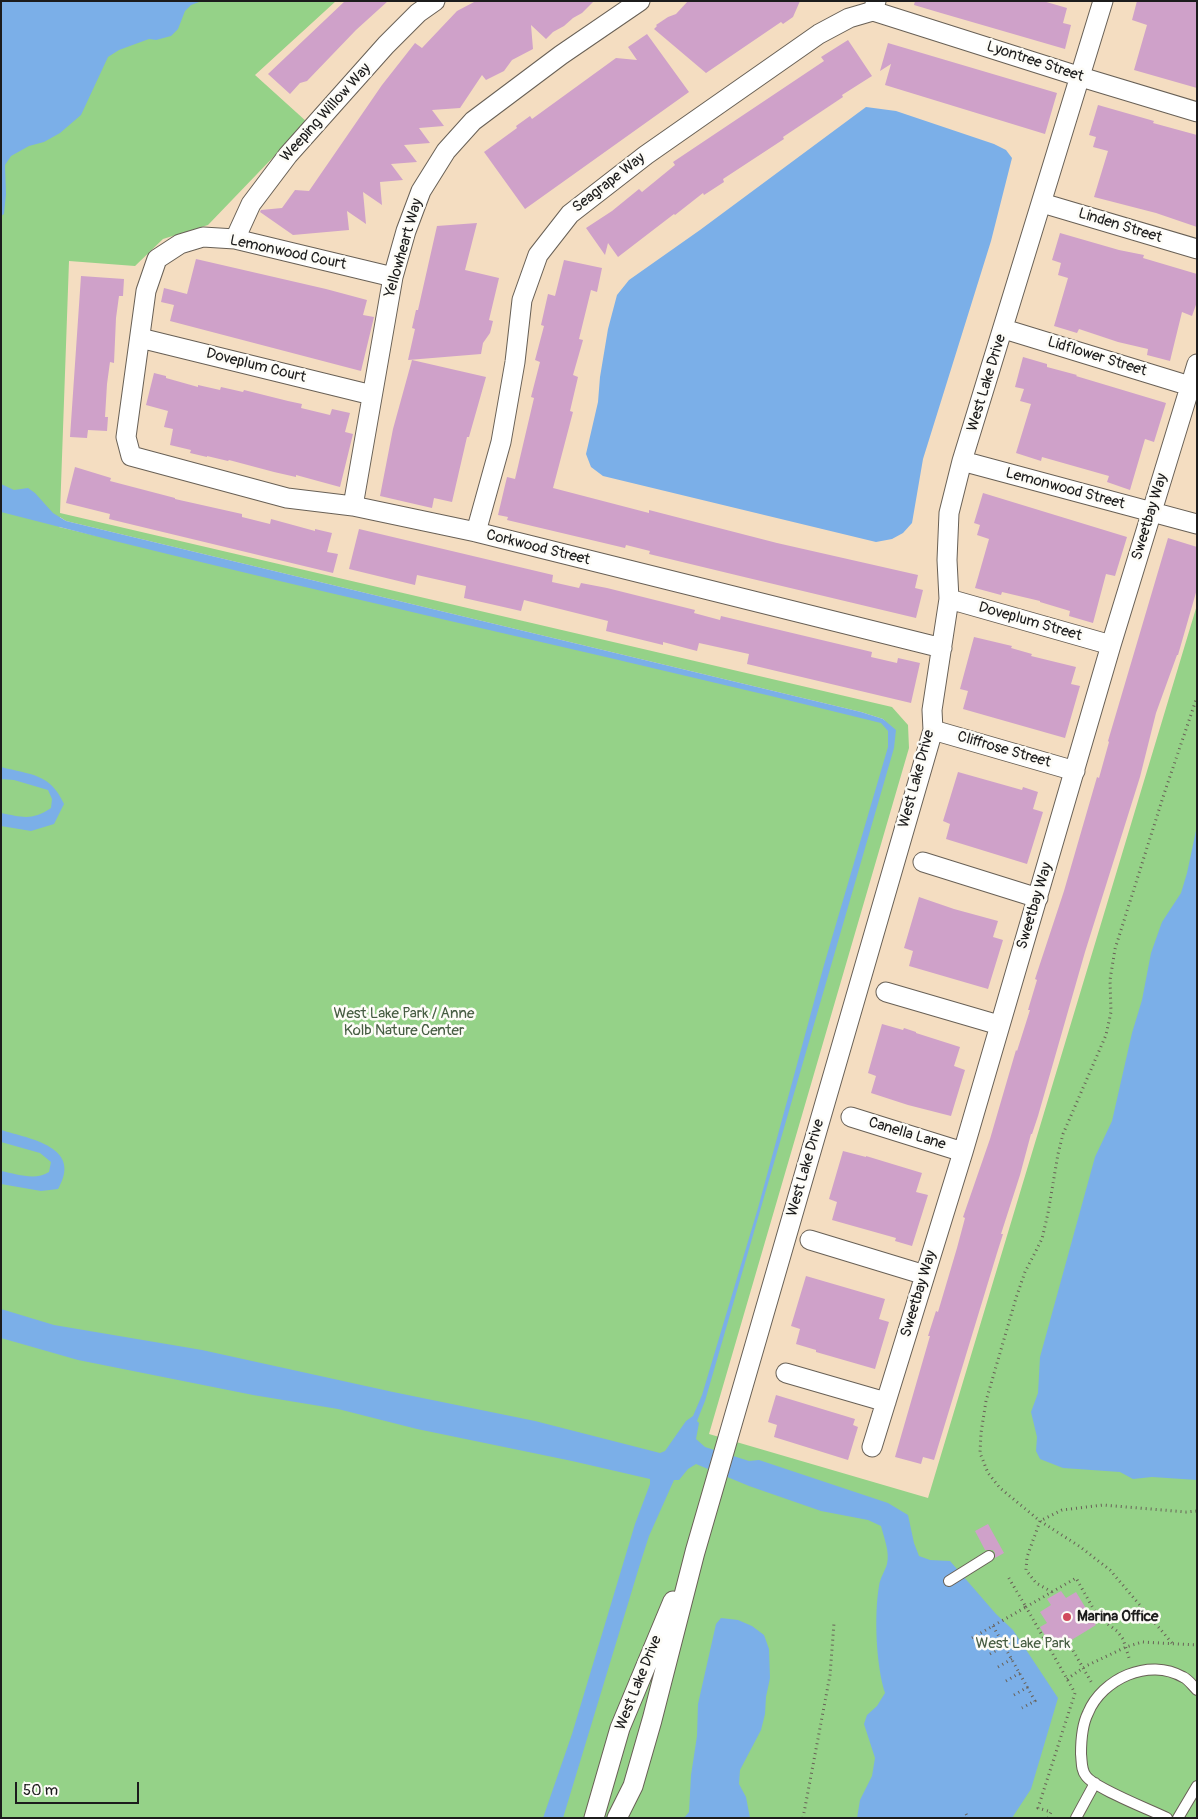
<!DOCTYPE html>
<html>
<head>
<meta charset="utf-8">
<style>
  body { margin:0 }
  #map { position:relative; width:1198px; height:1819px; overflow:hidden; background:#f4ddc1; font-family:Pangolin,sans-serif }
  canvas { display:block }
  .frame { position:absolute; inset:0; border:2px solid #1c1c1c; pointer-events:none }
  .scale { position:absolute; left:15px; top:1782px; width:124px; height:22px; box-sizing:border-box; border:2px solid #1c1c1c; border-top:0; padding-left:6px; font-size:15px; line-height:18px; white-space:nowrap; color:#1c1c1c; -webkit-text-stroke:4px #fdfcf7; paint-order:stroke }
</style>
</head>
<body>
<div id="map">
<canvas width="1198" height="1819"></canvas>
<div class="frame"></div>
<div class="scale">50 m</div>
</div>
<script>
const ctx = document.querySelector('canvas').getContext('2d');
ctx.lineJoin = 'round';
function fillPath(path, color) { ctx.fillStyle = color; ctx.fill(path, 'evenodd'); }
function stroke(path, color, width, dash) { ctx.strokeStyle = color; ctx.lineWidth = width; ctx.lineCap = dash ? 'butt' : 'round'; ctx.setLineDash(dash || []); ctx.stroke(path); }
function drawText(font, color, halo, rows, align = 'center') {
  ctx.font = font + ' Pangolin,sans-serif'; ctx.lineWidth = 5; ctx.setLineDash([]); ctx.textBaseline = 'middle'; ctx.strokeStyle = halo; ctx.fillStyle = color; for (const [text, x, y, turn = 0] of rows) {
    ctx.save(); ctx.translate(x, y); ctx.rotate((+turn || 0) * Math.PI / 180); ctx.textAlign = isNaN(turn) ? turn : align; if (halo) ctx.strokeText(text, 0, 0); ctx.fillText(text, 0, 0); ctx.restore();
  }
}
fillPath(new Path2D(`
  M1 1H336L255 75 307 122 208 225 163 239 135 266 69 261 60 513 892 707 908 725 909 748 709 1434 928 1498 1197 605V1818H1ZM60 517 66 521 861 712 883 719 885 721 59 527Z`), '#95d288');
fillPath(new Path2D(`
  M1 1H202L191 5 185 11 178 29 171 36 156 40 149 39 119 50 108 57 81 115 60 133 44 142 29 146 11 156 5 165 6 194 4 214 1 216Z
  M866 107 896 111 994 144 1006 150 1012 158 991 241 923 459 912 523 903 533 892 539 876 542 603 476 591 467 586 454 598 402 600 377 608 329 617 295 629 280 700 230Z
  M1 484 14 490 28 488 35 493 53 513 66 521 861 712 883 719 896 730 894 748 705 1401 697 1421 699 1423 696 1439 705 1447 749 1461 759 1460 888 1503 908 1515 914 1543 919 1556 930 1560 950 1561 996 1614 1013 1630 1058 1698 1031 1789 1012 1818H857L860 1800 872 1776 875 1758 864 1724 867 1715 877 1706 885 1693C876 1665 874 1615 879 1586 880 1578 885 1571 887 1564 890 1552 884 1538 881 1526L868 1520 821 1511 749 1486 696 1464 688 1469 679 1480H674L649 1536 640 1564 563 1818H543L572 1734 635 1524 650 1484V1479L572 1461 417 1429 338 1409 253 1395 78 1360 1 1338V1309L54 1325 202 1350 393 1392 535 1421 660 1453 665 1451 686 1421 693 1416 702 1395 758 1208 824 965 888 747V731L881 723C588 650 293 588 1 512Z
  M1 767C31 775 50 773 64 804L54 824 31 831 1 826V813C22 817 32 821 51 808L52 799 48 790 14 780 1 779Z
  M1197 826V1480L1152 1477 1133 1479 1120 1472 1063 1468 1040 1459 1036 1451 1037 1437 1031 1412 1038 1393 1040 1357 1095 1157 1112 1121 1132 1033 1142 1000 1151 953 1162 922 1181 893 1187 873Z
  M1 1130C31 1139 83 1147 58 1189L41 1191 1 1184V1171C17 1174 35 1181 49 1172L51 1162 40 1153 1 1142Z
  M721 1618 738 1620 752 1626 764 1635 769 1649 770 1678 766 1697 765 1714 761 1730 740 1770 739 1784 746 1797 750 1818H684L689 1812 691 1775 697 1736 698 1704 716 1624Z`), '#7bafe8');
fillPath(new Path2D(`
  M345 1H388L356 30 307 81 300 83 290 94 268 74Z
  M476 1H594L582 13 573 18 564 26 553 32 546 39 531 25 533 49 512 60 504 71 486 80 482 75 460 108 432 110 444 126 419 128 430 143 404 145 417 162 391 164 403 180 380 182 382 205 363 192 366 224 347 211 349 230 293 235 260 212 261 210 282 208 295 190 309 191 382 85 415 43 422 48 457 11Z
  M688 1H800L793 17 783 24 781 22 706 73 654 29 657 26 656 25 668 17 676 14Z
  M915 1H1043L1067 8 1063 23 1071 25 1065 49 941 13 914 5Z
  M1137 1H1197V88L1134 70 1147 25 1132 20Z
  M647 34 689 92 525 209 484 152 517 128 516 126 530 116 532 119 616 58 637 60 628 47Z
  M848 40 872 76 842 95 843 97 783 137 784 139 723 179 724 182 704 195 703 193 675 215 674 214 618 257 608 243 605 255 586 228 612 211 639 189 642 192 675 165 673 162 824 61 821 57Z
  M888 43 1057 93 1045 134 885 85 891 64 880 71Z
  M1098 105 1154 121 1153 123 1197 135V227L1156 213 1094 197 1108 151 1093 147 1096 137 1089 135Z
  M477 223 465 270 499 278 489 320 493 321 490 333 483 343 481 354 408 360 415 329 412 328 416 310H418L437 226Z
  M1060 233 1119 250 1144 255 1143 258 1197 274V302L1192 316 1182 312 1170 361 1147 355 1148 349 1118 342 1079 329 1077 333 1054 326 1068 278 1058 275 1061 263 1052 260Z
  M196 259 326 289 367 300 363 315 374 317 361 371 170 321 174 305 161 302 164 288 187 294Z
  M564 260 602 268 597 292 591 290 579 339 583 340 573 375 578 377 570 411 573 412 553 488 649 513V510L777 543 918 575 915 588 923 590 916 618 740 576 649 554 650 551 626 545 625 548 507 520 508 517 498 515 507 477 515 479 534 398 531 397 540 362 535 360 544 326 541 325 548 294 555 296Z
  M81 276 124 279 123 296H119L116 318 114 363 110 362 107 384 105 417H108L107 431 88 430 87 438 70 437Z
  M1023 357 1047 364V367L1077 375 1076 376 1166 403 1154 442 1145 439 1130 490 1107 482 1109 476 1042 457 1041 461 1016 453 1031 404 1020 401 1024 389 1015 387Z
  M412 360 486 377 469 437H467L452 502 434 498 432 508 380 496 393 429Z
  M154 373 166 376V378L198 387V385L220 390 221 387 243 392 244 390 288 401 302 404 301 408 330 415 332 409 350 413 345 432 353 434 340 487 296 475V477L274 472 229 460 228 461 207 456V457L190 453 191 450 170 445 173 429 164 427 168 411 146 405Z
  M75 467 111 478 110 481 175 498V499L242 514V517L270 524 271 519 315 531V529L332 533 327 552 338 554 333 573 109 519 110 514 66 503Z
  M983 493 1127 537 1115 576 1106 574 1093 623 1069 616 1070 611 1040 602V601L1002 592 1001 595 975 588 989 539 977 535 980 525 974 523Z
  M359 529 553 575 552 582 579 588 581 583 607 588 695 610 694 613 720 620 721 616 872 652 871 657 897 663 898 658 920 663 911 703 747 664 749 654 699 643 697 651 663 642V645L606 631 608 621 524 600 521 611 464 598 466 586 417 575 415 585 349 569Z
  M1168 538 1197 547V589L1178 655H1177L1156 713 1140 777 1085 952 1038 1116 1032 1134H1031L1020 1175 1001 1234H1003L997 1253 934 1460 923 1457 921 1464 895 1457 930 1336H928L936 1311 938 1312 957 1248 965 1218 963 1217 990 1139 1016 1050 1017 1051 1030 1010H1028L1037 980 1035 979 1064 891 1097 777 1099 778 1109 742 1108 741Z
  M974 637 1012 646 1011 648 1032 654 1031 656 1076 667 1071 684 1080 686 1065 738 963 709 968 691 960 689Z
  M958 772 1022 790 1023 787 1038 792 1033 809 1043 812 1027 864 946 839 950 824 943 821Z
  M919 897 954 909 998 921 993 937 1003 940 988 989 909 966 913 951 904 948Z
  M882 1024 903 1030 904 1028 916 1032V1033L960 1047 954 1066 965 1070 951 1116 908 1105 871 1093 876 1076 868 1073Z
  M843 1151 866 1157V1156L922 1173 916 1192 928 1195 912 1246 895 1241 896 1238 832 1220 837 1202 829 1199Z
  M806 1276 885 1299 879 1319 889 1322 875 1369 816 1352V1350L796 1344 800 1329 791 1326Z
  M776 1395 855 1419 853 1425 858 1427 848 1460 774 1437 777 1425 768 1422Z
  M988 1524 1004 1553 995 1558V1553L993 1550H985L975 1531Z
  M1061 1591 1066 1598 1076 1592 1096 1625 1060 1647 1054 1637 1048 1641 1040 1627 1047 1623 1040 1612 1051 1605 1047 1599Z`), '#cfa1c9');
const lane = new Path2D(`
  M949 1581 989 1556
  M1076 1818 1095 1783
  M1167 1818C1151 1810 1094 1788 1086 1776 1081 1770 1082 1762 1081 1754 1081 1741 1082 1725 1088 1713 1102 1679 1149 1657 1183 1677 1188 1679 1193 1686 1197 1690
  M1178 1818 1197 1786`);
const street = new Path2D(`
  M873 11 1081 77 1197 112
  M1042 203 1197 249
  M235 239 251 204 288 155 386 45 418 13 435 1
  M393 277 235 239 203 237 180 244 157 259 146 291 126 437 131 456 287 498 353 506 476 532 942 648
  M1004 329 1190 386
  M140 338 372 395
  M962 461 1197 524
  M353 506 393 277 406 231 421 191 446 151 473 121 561 55 640 1
  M476 532 501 442 515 362 522 300 538 255 570 214 646 155 819 34 849 18 873 11 876 1
  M949 599 1111 645
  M933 730 1075 771
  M923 862 1038 898
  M886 992 999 1025
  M851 1117 963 1152
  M810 1240 925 1275
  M786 1373 886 1402
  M872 1447 963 1152 1111 645 1197 364
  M594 1818 620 1728 673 1601
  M617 1818 633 1786 652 1720 695 1552 933 730 932 710 949 599 947 560 949 513 962 461 1103 1`);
stroke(lane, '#686056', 12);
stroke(street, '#686056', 21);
stroke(new Path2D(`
  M1052 1592 1036 1583 1026 1570 1027 1557 1040 1521 1000 1488 988 1473 980 1453 981 1433 986 1401 1016 1298 1025 1272 1042 1239 1048 1213 1058 1154 1063 1134 1106 1035 1111 1012 1110 980 1115 949 1164 794 1197 697
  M993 1626 1035 1701 1022 1708
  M972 1638 1026 1607 1007 1575
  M1068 1642 1093 1685
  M1172 1643 1110 1570 1079 1546 1040 1521 1062 1510 1103 1505 1186 1512 1197 1511
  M990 1654 1004 1646
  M998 1667 1012 1659
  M1067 1679 1086 1666 1126 1647 1142 1642 1197 1645
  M1006 1681 1020 1673
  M1014 1695 1028 1687
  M966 1814 968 1818
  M803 1818 830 1675 834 1623
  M1048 1818 1051 1812 1038 1808 1075 1693 1026 1607 1076 1578 1098 1617 1117 1631 1123 1639 1130 1661`), '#686056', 3, [1, 4]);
stroke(lane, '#fff', 10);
stroke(street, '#fff', 19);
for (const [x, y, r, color] of [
  [1067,1617,5,"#d1495b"]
]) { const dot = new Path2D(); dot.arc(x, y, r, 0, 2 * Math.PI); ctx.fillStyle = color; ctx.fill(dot); stroke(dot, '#fdfcf7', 2); }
drawText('15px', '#1c1c1c', '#fdfcf7', [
  ["Lyontree Street",1035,62,18],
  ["Weeping Willow Way",326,113,-48],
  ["Seagrape Way",609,183,-38],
  ["Linden Street",1120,226,17],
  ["Yellowheart Way",404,248,-74],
  ["Lemonwood Court",288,253,12],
  ["Lidflower Street",1097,357,17],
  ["Doveplum Court",256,366,14],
  ["West Lake Drive",987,383,-73],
  ["Lemonwood Street",1065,489,15],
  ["Sweetbay Way",1150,517,-73],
  ["Corkwood Street",538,548,14],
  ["Doveplum Street",1030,622,16],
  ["Cliffrose Street",1004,750,16],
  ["West Lake Drive",917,779,-75],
  ["Sweetbay Way",1035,906,-73],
  ["Canella Lane",907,1134,17],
  ["West Lake Drive",806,1168,-74],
  ["Sweetbay Way",919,1294,-73],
  ["West Lake Drive",639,1683,-68]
]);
drawText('15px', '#465c42', '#fdfcf7', [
  ["West Lake Park / Anne",404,1014],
  ["Kolb Nature Center",404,1031],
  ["West Lake Park",1023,1644]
]);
drawText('bold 15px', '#1c1c1c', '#fdfcf7', [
  ["Marina Office",1077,1617]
], 'left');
</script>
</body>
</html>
